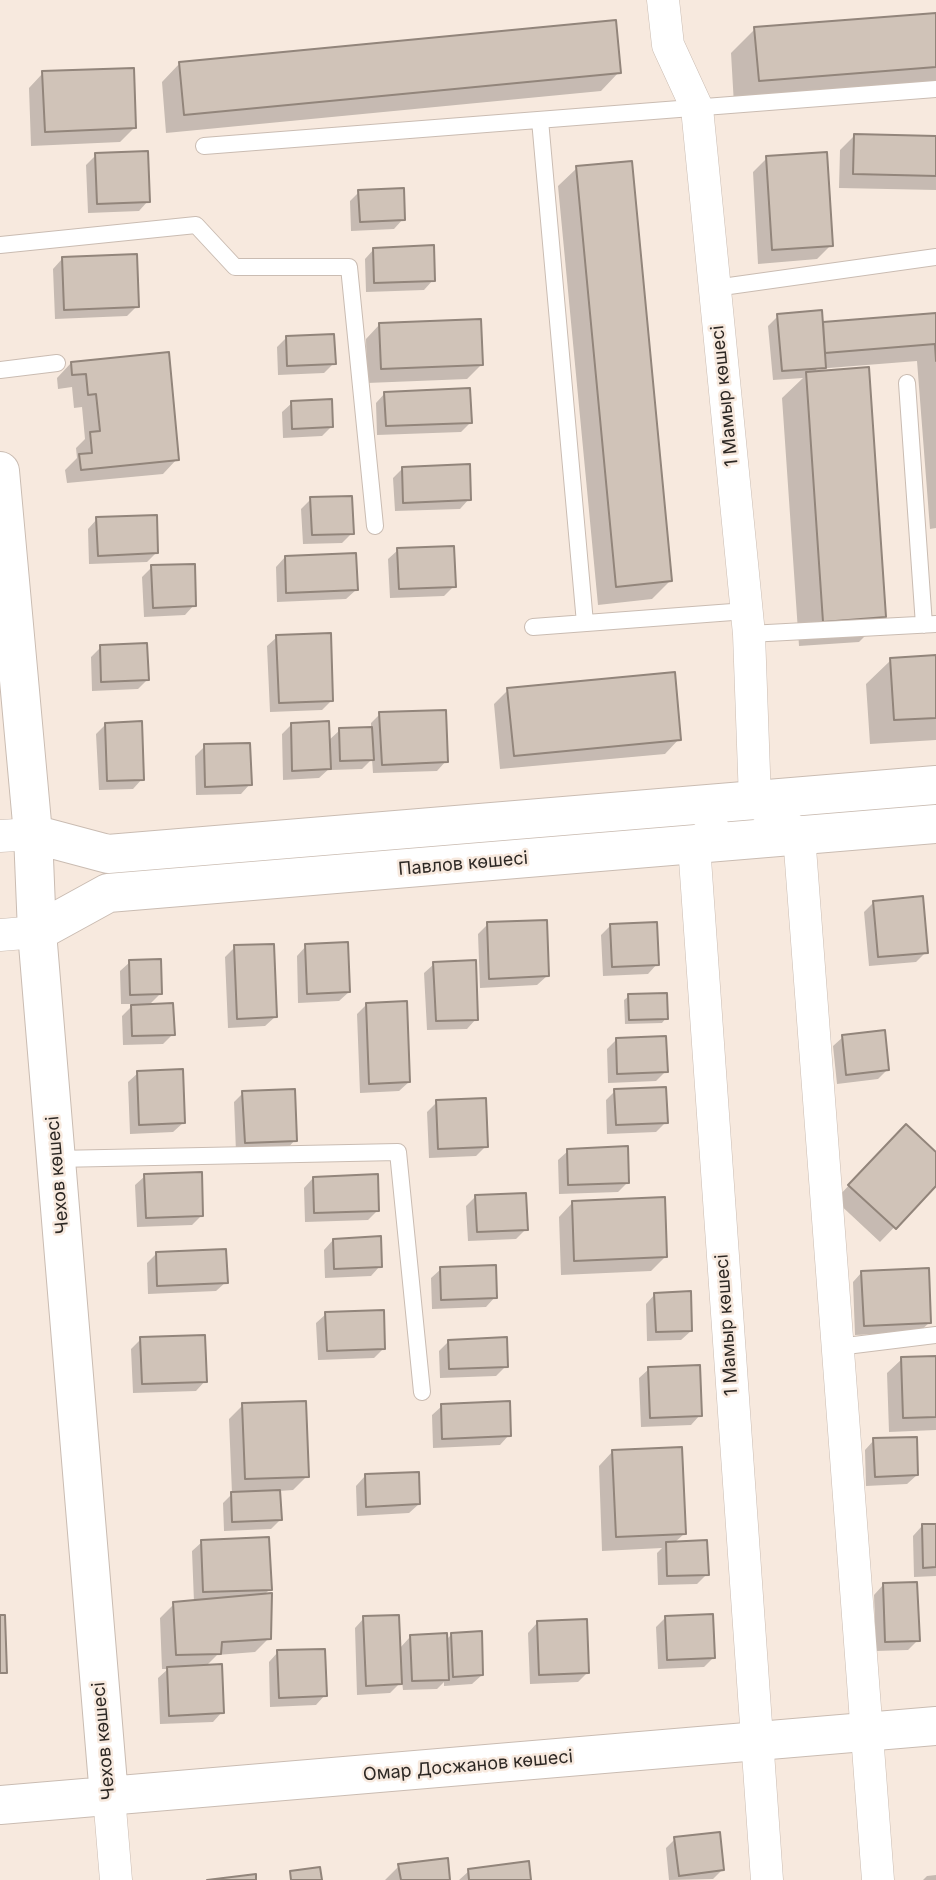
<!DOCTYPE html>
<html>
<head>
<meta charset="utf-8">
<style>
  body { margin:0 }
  canvas { display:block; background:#f7e9de }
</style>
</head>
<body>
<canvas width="936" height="1880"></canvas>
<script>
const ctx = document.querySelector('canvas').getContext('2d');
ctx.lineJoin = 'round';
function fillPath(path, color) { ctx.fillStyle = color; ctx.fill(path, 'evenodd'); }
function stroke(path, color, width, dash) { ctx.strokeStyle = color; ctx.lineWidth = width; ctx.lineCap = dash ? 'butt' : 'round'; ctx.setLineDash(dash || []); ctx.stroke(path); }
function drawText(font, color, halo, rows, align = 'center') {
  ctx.font = font + ' Inter,sans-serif'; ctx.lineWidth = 5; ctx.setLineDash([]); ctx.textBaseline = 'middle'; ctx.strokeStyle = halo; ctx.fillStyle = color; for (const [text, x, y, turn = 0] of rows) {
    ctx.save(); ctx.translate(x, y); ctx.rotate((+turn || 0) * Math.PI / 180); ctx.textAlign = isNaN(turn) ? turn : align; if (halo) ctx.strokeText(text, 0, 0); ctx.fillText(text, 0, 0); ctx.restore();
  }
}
fillPath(new Path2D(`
  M936 14V89L734 105 731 53 755 29Z
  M180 63 619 72 601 91 166 133 162 82Z
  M43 73 134 128 120 142 31 146 29 88Z
  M854 136 936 138V190L839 188 840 150Z
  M96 155 148 201 139 211 88 213 86 165Z
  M767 158 831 245 817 259 758 264 753 172Z
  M577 168 670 581 652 599 598 605 558 186Z
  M359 192 403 219 394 229 351 231 350 201Z
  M374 249 433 280 424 290 366 292 365 259Z
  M62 259 137 306 127 316 55 319 53 269Z
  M936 315V528L930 529 917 361 816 369 884 617 859 642 799 646 782 398 803 378 773 380 768 326 778 316 821 326 823 324Z
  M380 324 481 365 467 379 367 383 366 339Z
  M287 337 334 363 324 373 278 375 277 347Z
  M167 354 177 459 163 474 67 483 65 470 77 458 76 448 85 439 82 407 74 408 72 387 58 389 57 378 71 363Z
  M385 393 470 423 461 432 377 435 376 403Z
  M292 403 331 427 322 436 283 438 282 412Z
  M403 468 469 499 460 509 395 511 393 478Z
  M311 499 352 533 342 543 303 544 301 509Z
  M97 519 156 553 147 562 89 564 88 529Z
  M398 550 454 586 444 596 390 598 388 559Z
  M285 557 356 590 346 599 277 602 276 567Z
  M152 567 194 605 185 615 144 617 142 577Z
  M277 637 332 700 322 710 270 712 267 646Z
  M101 647 147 680 138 689 92 691 91 657Z
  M936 657V740L870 744 866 684 891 660Z
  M508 690 679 739 665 754 500 769 494 704Z
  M380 714 446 761 437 771 373 773 372 759 362 769 331 770V767L319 778 283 780 282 734 291 725 328 741 340 730 371 729V723Z
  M106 724 142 779 133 789 99 790 96 734Z
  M205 746 250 784 241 794 196 795 195 756Z
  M874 902 926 952 916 962 869 966 864 912Z
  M488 924 547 976 537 985 480 988 478 934Z
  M610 926 657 964 648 974 603 976 601 935Z
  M306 946 349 992 339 1001 298 1003 297 956Z
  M235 947 275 1017 265 1026 228 1028 225 957Z
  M130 962 161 993 148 1006 173 1034 163 1044 123 1045 122 1016 134 1004H121L120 971Z
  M434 964 476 1019 467 1029 427 1030 424 973Z
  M629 996 666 1018 662 1023 625 1024 624 1000Z
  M367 1004 409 1082 399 1091 360 1093 357 1014Z
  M843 1037 888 1069 878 1079 837 1084 833 1046Z
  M616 1040 666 1071 656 1081 608 1083 607 1049Z
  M138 1073 183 1123 173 1132 130 1134 128 1082Z
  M615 1091 666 1122 656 1132 607 1134 606 1100Z
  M243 1093 295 1140 286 1150 236 1152 234 1102Z
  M437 1102 486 1146 476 1156 429 1158 427 1112Z
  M892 1140 936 1155V1184L880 1242 835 1200Z
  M568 1151 628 1182 618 1192 559 1194 558 1160Z
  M145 1176 202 1215 192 1225 137 1227 135 1185Z
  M313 1178 378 1210 368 1220 305 1222 304 1188Z
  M476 1196 526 1229 516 1239 468 1241 466 1206Z
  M573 1202 665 1257 651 1271 561 1275 559 1217Z
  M333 1240 380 1266 371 1276 325 1278 324 1250Z
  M157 1253 226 1282 216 1291 148 1294 147 1263Z
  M441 1269 495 1297 486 1307 432 1309 431 1278Z
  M862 1272 929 1323 919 1332 855 1335 853 1282Z
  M655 1294 691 1331 681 1340 647 1341 646 1304Z
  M326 1314 383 1349 374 1358 318 1360 316 1323Z
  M141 1339 205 1381 196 1391 133 1393 131 1349Z
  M449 1341 506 1366 496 1376 440 1378 439 1351Z
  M936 1358V1430L889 1432 887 1373 902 1359Z
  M649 1369 700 1415 691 1425 641 1427 639 1378Z
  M243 1405 307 1476 293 1490 279 1491 280 1520 271 1529 224 1531 223 1503 232 1494 229 1419Z
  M442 1406 509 1435 500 1445 433 1448 432 1415Z
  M874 1440 917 1475 907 1484 866 1486 865 1450Z
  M613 1451 684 1534 674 1543 707 1574 697 1584 658 1585 657 1553 662 1548 602 1551 599 1466Z
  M365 1476 419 1504 409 1513 357 1516 356 1486Z
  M936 1525V1576L914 1577 913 1536 922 1526Z
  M202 1542 270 1589 263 1596 269 1638 255 1652 217 1655 205 1667 222 1712 213 1722 160 1724 158 1678 168 1669H162L160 1618 174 1604 194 1602 192 1551Z
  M883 1585 918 1640 908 1650 876 1651 874 1595Z
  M666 1617 713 1658 704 1667 658 1669 656 1627Z
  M364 1618 399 1649 410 1637 445 1641 452 1634 482 1675 472 1684 444 1686V1682L437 1689 403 1690 402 1681 390 1693 357 1695 355 1628Z
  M537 1623 588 1672 578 1682 530 1684 528 1633Z
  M278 1652 325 1695 316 1705 270 1707 269 1662Z
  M675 1839 722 1870 713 1879 669 1880 666 1848Z
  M399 1866 449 1880H385Z
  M469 1871 529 1880H459Z
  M936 1875V1880H923L927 1876Z`), '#0003');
const building = new Path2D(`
  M936 13V67L759 81 754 27Z
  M616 20 621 73 184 115 179 62Z
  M134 68 136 128 45 132 42 71Z
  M854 134 936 136V176L853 174Z
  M148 151 150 202 97 204 95 153Z
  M827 152 833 246 772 250 766 156Z
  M632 161 672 581 616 587 576 166Z
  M404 188 405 220 360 222 358 190Z
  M434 245 435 281 374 283 373 248Z
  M137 254 139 307 64 310 62 257Z
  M822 310 826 368 782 371 777 314Z
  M936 313V361L935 344 825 353 823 322Z
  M481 319 483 365 381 369 379 323Z
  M334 334 336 364 287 366 286 336Z
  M169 352 179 460 81 470 79 454 92 453 90 432 100 431 96 394 88 395 86 374 72 375 71 362Z
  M869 367 886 617 823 622 806 372Z
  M470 388 472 423 386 426 384 392Z
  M332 399 333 427 292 429 291 401Z
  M470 464 471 500 403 503 402 467Z
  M352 496 354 534 312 535 310 497Z
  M157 515 158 553 98 556 96 517Z
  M454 546 456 587 399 589 397 548Z
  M356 553 358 590 286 593 285 556Z
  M195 564 196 606 153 608 151 565Z
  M331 633 333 701 279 703 276 635Z
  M147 643 149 680 101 682 100 645Z
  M936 655V718L894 720 890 658Z
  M675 672 681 740 514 756 507 688Z
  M446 710 448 762 382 765 379 712Z
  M142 721 144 780 107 781 105 723Z
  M329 721 331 769 292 771 291 723Z
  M372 727 374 760 340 761 339 728Z
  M250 743 252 785 205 787 204 744Z
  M923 896 928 953 878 957 873 901Z
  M547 920 549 976 489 979 487 922Z
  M657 922 659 965 612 967 610 924Z
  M348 942 350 992 307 994 305 944Z
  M274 944 277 1017 237 1019 234 945Z
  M161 959 162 994 130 995 129 960Z
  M476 960 478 1020 436 1021 433 962Z
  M667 993 668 1019 629 1020 628 994Z
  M407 1001 410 1082 369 1084 366 1003Z
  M173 1003 175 1035 132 1036 131 1005Z
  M885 1030 889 1070 846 1075 842 1035Z
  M666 1036 668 1072 617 1074 616 1038Z
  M183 1069 185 1123 139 1125 137 1071Z
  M666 1087 668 1123 616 1125 614 1089Z
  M295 1089 297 1141 245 1143 242 1091Z
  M486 1098 488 1147 438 1149 436 1100Z
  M906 1124 936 1152V1186L896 1229 848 1185Z
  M628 1146 629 1183 568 1185 567 1149Z
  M202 1172 203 1216 146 1218 144 1174Z
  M378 1174 379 1211 314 1213 313 1177Z
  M526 1193 528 1230 477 1232 475 1195Z
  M665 1197 667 1257 574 1261 572 1201Z
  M381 1236 382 1267 334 1269 333 1239Z
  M226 1249 228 1283 157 1286 156 1252Z
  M496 1265 497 1298 441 1300 440 1267Z
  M929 1268 931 1323 864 1326 861 1271Z
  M691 1291 692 1331 656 1332 654 1293Z
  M384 1310 385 1349 327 1351 325 1312Z
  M205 1335 207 1382 142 1384 140 1337Z
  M507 1337 508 1367 449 1369 448 1340Z
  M936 1356V1417L903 1418 901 1357Z
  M700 1365 702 1416 650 1418 648 1367Z
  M306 1401 309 1477 245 1479 242 1403Z
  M510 1401 511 1436 442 1439 441 1404Z
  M917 1437 918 1475 875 1477 873 1438Z
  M682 1447 686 1534 616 1537 612 1450Z
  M419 1472 420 1504 366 1507 365 1474Z
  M280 1490 282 1520 232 1522 231 1492Z
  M922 1524H936V1567L923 1568Z
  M269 1537 272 1590 203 1592 201 1540Z
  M707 1540 709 1575 667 1576 666 1542Z
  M917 1582 920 1641 885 1642 883 1583Z
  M272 1593 271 1639 222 1642 221 1654 176 1655 173 1602Z
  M713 1614 715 1658 667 1660 665 1616Z
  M0 1615H5L7 1673H0Z
  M399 1615 402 1684 366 1686 363 1616Z
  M587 1619 589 1673 539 1675 537 1621Z
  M482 1631 483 1675 453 1677 451 1633Z
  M447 1633 449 1680 412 1681 410 1635Z
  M325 1649 327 1696 279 1698 277 1650Z
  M222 1664 224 1713 169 1716 167 1667Z
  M720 1832 724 1870 679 1876 674 1837Z
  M448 1858 450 1880H401L398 1864Z
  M529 1861 531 1880H469L468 1869Z
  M320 1867 322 1880H291L290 1871Z
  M256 1874V1880H207Z`);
fillPath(building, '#d0c3b8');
stroke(building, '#92857b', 2);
const service = new Path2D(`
  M540 120 585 623
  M204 146 936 89
  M0 245 196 225 235 267H349L375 526
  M715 288 936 257
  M0 370 57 363
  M907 383 924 625
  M533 627 746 611
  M749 634 936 624
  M56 1159 398 1152 422 1392
  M838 1347 936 1335`);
const minor = new Path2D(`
  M663 0 668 45 697 108 749 634 755 800 799 835 878 1880
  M714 830 694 845 767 1880
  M0 836 33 834
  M0 935 37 932
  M109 1796 116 1880`);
const tertiary = new Path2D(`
  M0 471 33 834 37 932 109 1796
  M33 834 108 854 936 785
  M37 932 108 893 936 824
  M0 1805 936 1726`);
stroke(service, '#cabcb2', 18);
stroke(minor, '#cabcb2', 33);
stroke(tertiary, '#cabcb2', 40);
stroke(service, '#fff', 16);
stroke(minor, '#fff', 32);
stroke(tertiary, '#fff', 38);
drawText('18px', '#2d2824', '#f7e9de', [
  ["1 Мамыр көшесі",725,396,-96],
  ["Павлов көшесі",463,864,-5],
  ["Чехов көшесі",58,1175,-95],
  ["1 Мамыр көшесі",727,1325,-94],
  ["Чехов көшесі",104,1741,-95],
  ["Омар Досжанов көшесі",468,1766,-5]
]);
</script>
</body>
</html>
